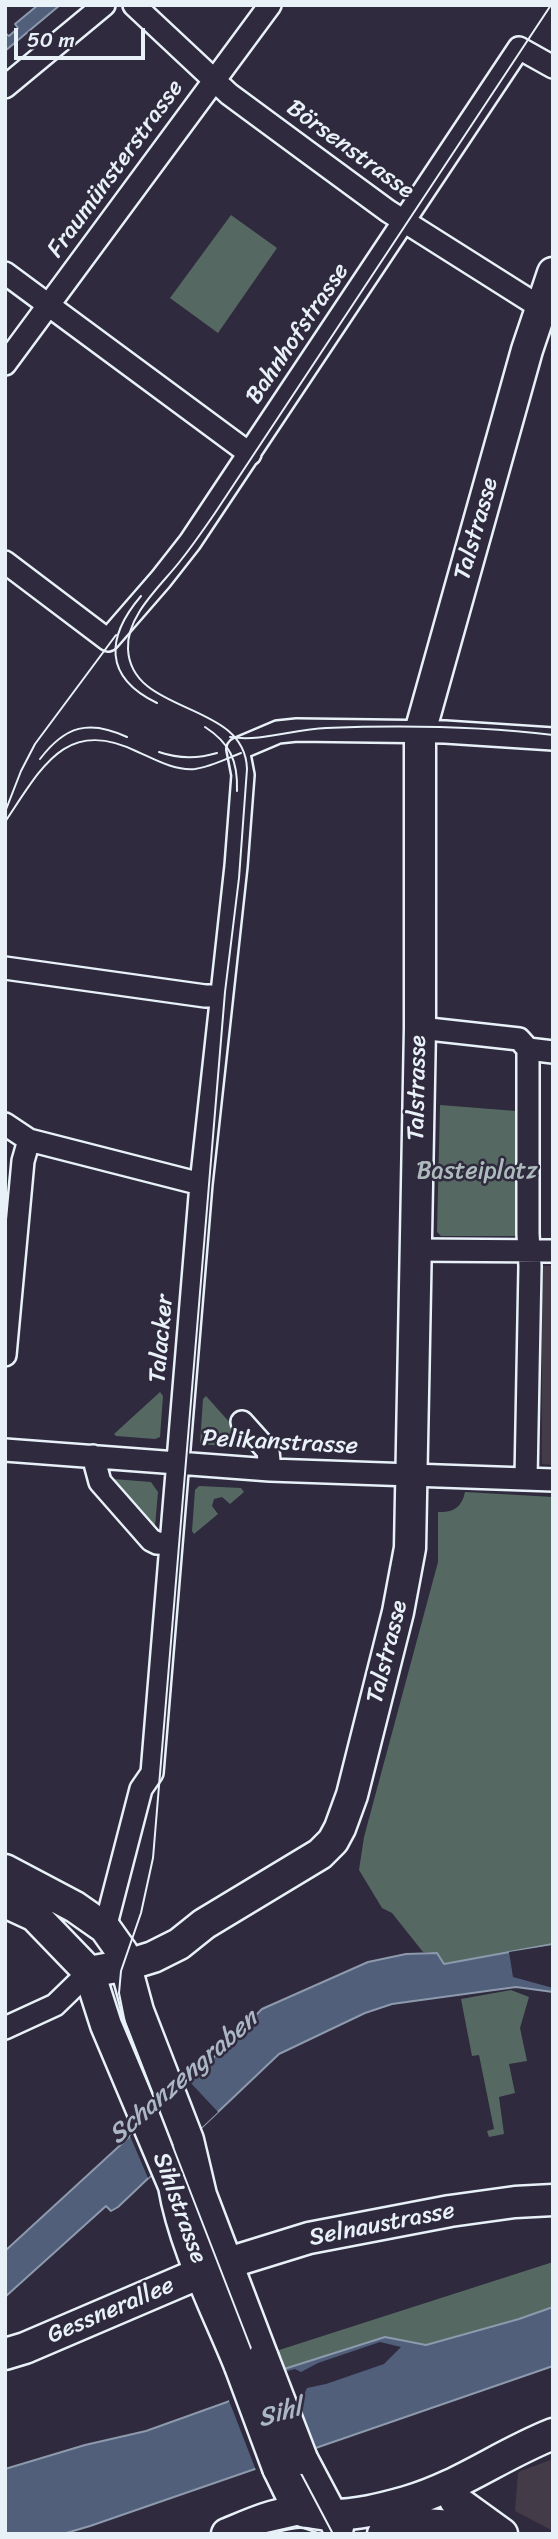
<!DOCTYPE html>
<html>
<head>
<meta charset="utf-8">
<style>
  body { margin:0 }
  #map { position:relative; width:558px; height:2539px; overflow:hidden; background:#2f2a3d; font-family:Sriracha,sans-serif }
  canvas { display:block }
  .frame { position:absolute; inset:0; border:7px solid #e8f1f8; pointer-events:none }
  .scale { position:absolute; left:14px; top:28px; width:131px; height:32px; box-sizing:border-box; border:4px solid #e8f1f8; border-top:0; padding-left:9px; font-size:21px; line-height:24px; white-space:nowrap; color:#e8f1f8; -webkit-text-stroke:5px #2f2a3d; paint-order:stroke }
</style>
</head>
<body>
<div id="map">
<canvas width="558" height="2539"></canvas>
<div class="frame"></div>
<div class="scale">50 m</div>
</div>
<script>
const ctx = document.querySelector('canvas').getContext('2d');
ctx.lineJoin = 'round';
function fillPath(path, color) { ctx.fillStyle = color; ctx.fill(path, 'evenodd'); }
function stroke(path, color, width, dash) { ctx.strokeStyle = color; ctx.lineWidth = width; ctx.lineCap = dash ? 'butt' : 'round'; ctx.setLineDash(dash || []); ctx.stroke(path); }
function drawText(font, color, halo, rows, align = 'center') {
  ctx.font = font + ' Sriracha,sans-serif'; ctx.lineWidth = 5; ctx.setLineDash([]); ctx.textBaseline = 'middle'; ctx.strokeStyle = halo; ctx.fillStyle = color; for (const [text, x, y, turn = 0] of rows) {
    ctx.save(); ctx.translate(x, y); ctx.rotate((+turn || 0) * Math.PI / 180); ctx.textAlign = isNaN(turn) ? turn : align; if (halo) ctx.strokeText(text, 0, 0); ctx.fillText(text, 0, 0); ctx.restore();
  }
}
fillPath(new Path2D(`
  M542 1266H553V1465L542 1464Z
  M553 2459V2531L515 2511 518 2472Z`), '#443b48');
fillPath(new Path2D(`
  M231 215 277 248 218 333 170 298Z
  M440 1105 516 1111 515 1236H441L437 1232Z
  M160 1392 163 1396 160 1437 155 1439 116 1436 114 1434Z
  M206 1396 249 1444 248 1448 200 1444 203 1399Z
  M113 1479 151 1482 158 1492 155 1526 150 1527 111 1483Z
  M199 1486 241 1488 244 1492 230 1504 222 1497 214 1499 212 1506 218 1514 194 1534 192 1531 195 1490Z
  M465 1492 553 1497V1944L444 1964 437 1953 423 1952 392 1913 382 1908 359 1870 364 1837 438 1562V1512C452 1513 462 1508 465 1492Z
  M511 1990 529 1997 520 2028 527 2061 509 2064 515 2093 499 2097 504 2134 489 2137 487 2131 494 2129 479 2055 472 2056 461 1999Z
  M553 2262V2307L519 2319 426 2345 385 2337 284 2369 276 2351Z`), '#556962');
const water = new Path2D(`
  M38 5H60L5 51V33L9 36 18 28 15 24Z
  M553 1944V1992L516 1987 392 2004 365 2013 279 2054 118 2207 111 2211 106 2206 5 2297V2251L189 2082 262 2009 368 1962 406 1954 437 1953 444 1964Z
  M553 2307V2366L90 2526 63 2534H5V2469L85 2445 146 2431 227 2402 284 2369 385 2337 426 2345 519 2319Z`);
fillPath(water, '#515f7a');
stroke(water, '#8d99ac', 2);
fillPath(new Path2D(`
  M553 1945V1988L513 1977 509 1952Z
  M189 2081 218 2112 148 2178 130 2136Z
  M380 2342 401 2347 384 2364 326 2384 307 2388 304 2395 294 2398 315 2453 257 2473 228 2398 281 2366 284 2372 295 2369 301 2372 318 2363Z`), '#2f2a3d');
const street = new Path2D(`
  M134 5 229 94 309 153 388 211 551 314
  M5 87 104 5
  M5 273 250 454
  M5 364 270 5
  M5 562 108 640 161 579 190 542 519 48 553 67
  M5 968 205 996H221
  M420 1028 519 1039 528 1049 553 1052
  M5 1124 29 1140 201 1184
  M415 1250 553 1251
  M5 1355 23 1161 29 1140
  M242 1422 268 1451 270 1470
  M5 1450 270 1470 553 1480
  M93 1456 100 1482 151 1540 157 1543 171 1544
  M526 1479 530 1266 528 1234V1049
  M105 1928 141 1789 152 1773 201 1184 236 866 243 775 238 749 278 732 297 730 445 732 553 739
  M5 2028 55 2005 89 1972`);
const secondary = new Path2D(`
  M5 1870 75 1907 105 1928 122 1952 138 2011 188 2140 201 2195 263 2358
  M5 1902 35 1916 89 1972 106 2025 174 2186C184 2246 217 2309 240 2366
  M89 1972 127 1965 153 1957 179 1944 204 1924 320 1854 333 1841 340 1828 352 1795 398 1612 410 1548 420 1028V732L527 350 553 273
  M5 2354 25 2348 212 2268 309 2238 450 2211 515 2202 553 2200
  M302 2459 338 2527
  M278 2468 299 2511
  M455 2500 502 2534
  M227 2534C249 2525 270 2515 294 2512 306 2510 319 2515 331 2515 357 2515 381 2509 406 2502 461 2486 500 2455 553 2434
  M383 2534C417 2525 437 2518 470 2534`);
stroke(street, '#e8f1f8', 26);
stroke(secondary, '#e8f1f8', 35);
stroke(street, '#2f2a3d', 21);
stroke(secondary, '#2f2a3d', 30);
stroke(new Path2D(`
  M141 596C106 637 103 677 157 703
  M205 727C230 743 238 761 237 791
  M230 737C262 742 294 729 326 728 401 725 478 726 553 735
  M159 752C179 759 197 759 217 753
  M40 759C65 726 89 719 127 737
  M5 812 21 771 35 744 116 635
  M5 822C42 767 66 716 138 752 156 760 175 771 195 769 210 767 226 759 241 753
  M262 2534 297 2526 321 2534
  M333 2534 295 2462 125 2023 119 1993 121 1971 141 1913 153 1858 225 992 239 878 247 769C245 700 131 716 128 649 126 615 162 585 181 560 193 545 204 529 215 513 327 344 439 174 551 5`), '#e8f1f8', 2);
const secondaryBridge = new Path2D(`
  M263 2358 302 2459
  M240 2366 278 2468`);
stroke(secondaryBridge, '#e8f1f8', 35, []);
stroke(secondaryBridge, '#2f2a3d', 30);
drawText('24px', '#e8f1f8', '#2f2a3d', [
  ["Börsenstrasse",350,150,36],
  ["Fraumünsterstrasse",116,169,-54],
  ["Bahnhofstrasse",298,334,-56],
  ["Talstrasse",477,529,-74],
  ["Talstrasse",418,1088,-89],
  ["Talacker",162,1339,-85],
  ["Pelikanstrasse",280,1443,3],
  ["Talstrasse",388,1652,-76],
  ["Sihlstrasse",179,2208,70],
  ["Selnaustrasse",382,2225,-11],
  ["Gessnerallee",111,2311,-23]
]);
drawText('24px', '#adbbbc', '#2f2a3d', [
  ["Basteiplatz",477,1172]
]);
drawText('italic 26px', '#acb7c6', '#2f2a3d', [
  ["Schanzengraben",184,2078,-41],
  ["Sihl",280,2414,-16]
]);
</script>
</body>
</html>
